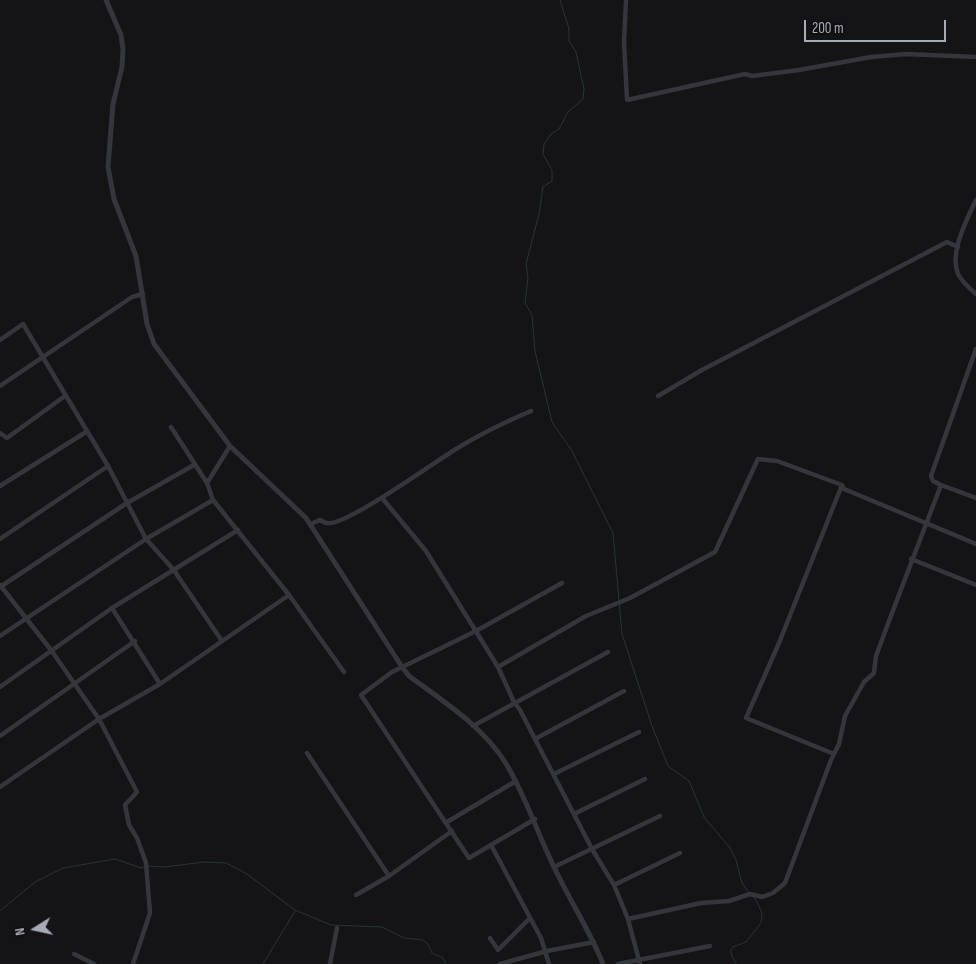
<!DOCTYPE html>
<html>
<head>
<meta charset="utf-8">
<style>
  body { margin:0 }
  #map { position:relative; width:976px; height:964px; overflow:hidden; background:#141416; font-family:"Sofia Sans Condensed",sans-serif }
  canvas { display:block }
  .north { position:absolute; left:10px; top:904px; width:50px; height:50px; -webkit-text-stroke:4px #0f0f11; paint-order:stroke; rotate:260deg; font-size:14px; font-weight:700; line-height:20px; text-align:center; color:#a6abb7 }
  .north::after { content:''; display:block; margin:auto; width:18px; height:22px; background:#a6abb7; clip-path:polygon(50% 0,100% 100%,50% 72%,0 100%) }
  .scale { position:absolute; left:804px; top:20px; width:142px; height:22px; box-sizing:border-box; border:2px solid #a6abb7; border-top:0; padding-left:6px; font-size:15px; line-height:18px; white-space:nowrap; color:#a6abb7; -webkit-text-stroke:4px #0f0f11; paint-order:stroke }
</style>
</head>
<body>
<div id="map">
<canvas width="976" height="964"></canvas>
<div class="north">N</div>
<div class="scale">200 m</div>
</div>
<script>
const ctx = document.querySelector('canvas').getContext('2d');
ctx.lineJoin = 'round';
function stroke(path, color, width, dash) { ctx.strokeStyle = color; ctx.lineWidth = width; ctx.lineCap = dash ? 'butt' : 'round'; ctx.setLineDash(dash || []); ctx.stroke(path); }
stroke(new Path2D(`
  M560 0 569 29V41L576 52 584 89 583 99 568 112 559 129 551 134 544 144 543 154 552 170V181L543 187 539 214 526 264 528 277 525 303 532 315 535 351 552 422 572 451 613 533 622 634 652 726 668 766 689 781 704 817 730 848 736 860 742 883 749 893
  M148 866 165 867 204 862 226 863 247 874 295 910 331 925 382 927 404 938 423 940 428 944 432 953 443 958 446 964
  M0 911 35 882 63 868 115 859 141 868 144 867
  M263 964 295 911
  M736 964C725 944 733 948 746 942 761 922 769 922 754 897`), '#2a333a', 1);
stroke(new Path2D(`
  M626 0 624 42 627 100 745 74 752 76 799 70 871 57 906 54 976 57
  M976 200C967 219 949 253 958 274 962 282 969 288 976 294
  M0 340 23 324 108 466 146 539 173 569 222 641
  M0 386 132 297 143 294
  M658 396 702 370 947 242 958 247
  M171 427 207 483 213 500 289 595 344 672
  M0 433 7 438 65 396
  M207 483 230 446
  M941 485 976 498
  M0 486 86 432
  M382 498 426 551 498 667 514 702 520 710 592 849 614 885 628 919 640 964
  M311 524 320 520C322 521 324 523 327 523 345 527 436 461 456 449 480 434 505 422 531 411
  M0 539 108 466
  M911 559 976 585
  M0 585 51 650 99 719 137 792 125 805 129 825 137 838 146 863 150 913 133 964
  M0 587 127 503 194 465
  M112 608 160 684
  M0 636 146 539 213 500
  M498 667 586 616 630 598 715 552 758 459 777 461 842 485 844 489 976 544
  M0 687 112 608 238 530
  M473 726 608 652
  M0 736 135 641
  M535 739 624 691
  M307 753 389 876
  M834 754 746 718 779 643 842 485
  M554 774 639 732
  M0 787 99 719 160 684 289 595
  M574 814 645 779
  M535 819 469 858 361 695 392 672 476 631 562 583
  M447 822 516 781
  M491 845 541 938 549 964
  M554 867 660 816
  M614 885 680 853
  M356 895 389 876 452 831
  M628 919 701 903 729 901 750 894 762 897 773 893 785 883 831 760 839 744 845 716 864 682 874 673 876 656 889 621 941 485 933 481 931 476 976 349
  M490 938 498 950 530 918
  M74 954 94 964
  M330 964 337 928
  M500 964 547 951 594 942
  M618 964 710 946`), '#35363b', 4.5);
stroke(new Path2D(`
  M106 0 121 35 123 49 122 67 113 104 108 167 114 199 136 256 147 324 154 344 230 446 306 518 402 667 409 676C443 701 482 726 505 762 526 796 537 833 555 869 570 901 590 931 603 964`), '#35363b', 5);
</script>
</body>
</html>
